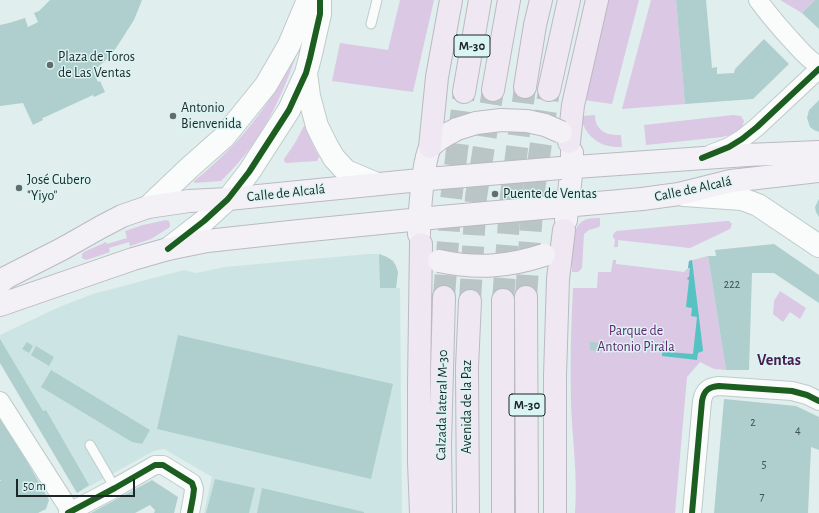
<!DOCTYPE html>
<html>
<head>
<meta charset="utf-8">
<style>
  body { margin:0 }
  #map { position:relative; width:819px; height:513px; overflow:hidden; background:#e0eeed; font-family:"Alegreya Sans",sans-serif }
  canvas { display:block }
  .scale { position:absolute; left:16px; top:479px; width:119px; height:18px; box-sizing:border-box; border:2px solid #1d2727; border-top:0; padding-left:5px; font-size:12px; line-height:14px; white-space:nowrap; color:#1d2727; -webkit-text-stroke:3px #daf4f3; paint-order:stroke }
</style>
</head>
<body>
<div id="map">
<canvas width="819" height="513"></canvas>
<div class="scale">50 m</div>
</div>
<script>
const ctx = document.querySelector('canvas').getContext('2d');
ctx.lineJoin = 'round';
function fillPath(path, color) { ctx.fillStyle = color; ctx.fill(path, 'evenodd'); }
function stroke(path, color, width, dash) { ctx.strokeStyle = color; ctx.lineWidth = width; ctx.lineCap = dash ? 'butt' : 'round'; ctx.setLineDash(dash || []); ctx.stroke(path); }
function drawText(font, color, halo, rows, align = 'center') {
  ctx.font = font + ' "Alegreya Sans",sans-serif'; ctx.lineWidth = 3; ctx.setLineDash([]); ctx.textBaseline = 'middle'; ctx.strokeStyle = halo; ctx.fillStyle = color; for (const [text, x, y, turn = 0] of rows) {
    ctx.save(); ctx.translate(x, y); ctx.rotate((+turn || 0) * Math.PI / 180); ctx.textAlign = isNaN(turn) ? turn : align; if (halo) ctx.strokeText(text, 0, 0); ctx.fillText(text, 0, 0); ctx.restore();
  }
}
fillPath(new Path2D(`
  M368 254H379L387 257 393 261 398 272 396 288H400L402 513H204L212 477 164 449 154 451 77 493 0 363V335L59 307 93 294 184 270 196 273 225 267Z`), '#cce5e4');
fillPath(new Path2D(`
  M400 0H434L413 92 332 81 340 43 388 50Z
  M606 0H639L612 104 584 100Z
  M651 0H676L685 104 622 109Z
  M780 0H815L802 13Z
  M299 47C288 81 274 114 253 144 244 157 232 170 221 181L194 183V181C219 161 241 139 260 113 276 92 287 69 299 47Z
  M595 115C595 118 596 123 597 125 603 135 612 135 621 135L622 147C618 147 613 147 609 146 596 144 581 130 582 116Z
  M733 115 741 116 744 121 742 127 734 134 722 137 646 145 644 125Z
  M304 126 306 127 312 143 319 157 317 161 286 163 284 161V159L295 143Z
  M600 218V225L599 227 589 230 584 234 582 268 578 272H572C572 257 568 225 587 219 591 218 596 218 600 218Z
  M166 220 169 221 170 224V227L151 239 130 246 129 242 109 248 110 252 86 260 82 258V254L84 252 106 242 107 244 127 238 125 231 143 225Z
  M727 221H729L732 224 730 229 690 248 618 240V247H614L615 240 613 237V235L616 231Z
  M708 256 726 370 714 369 700 362 687 377 675 513H575C578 475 572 438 571 401 570 363 571 326 573 288H597L598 272H611L613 260H616V264L684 272 688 268 689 261Z
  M780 291 806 308 800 319 790 312 783 322 773 314 774 301Z`), '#dac8e4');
fillPath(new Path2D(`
  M692 260 703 350V351L698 353 697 360 662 356 663 341 668 342 667 352 693 354 697 317 691 316 692 308 686 307 689 280 687 279 688 277H689L690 268H688L689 261Z`), '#56c2c2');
fillPath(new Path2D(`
  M50 0H142L134 20 116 48 106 60 93 71 98 82 100 81 105 92 94 97 93 95 43 118H42L43 120 33 125 23 103 0 106V25L9 23 25 18 28 27 38 22 34 13 39 11Z
  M676 0H706L712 68 717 67V74L734 73 735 69 764 39 789 64 753 99 685 104Z
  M815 0H819V29L802 13Z
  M819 100V132L814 130 810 127 807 118 809 110Z
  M819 199V217L816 212 815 207Z
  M774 244 819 275V303L774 273H752L749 370H726L708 256H716L715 250Z
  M379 254 387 257 393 261 396 266 398 272 396 288H380Z
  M178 335 393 384 371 479 157 429Z
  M0 339 43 411 46 410 89 485 77 493 0 363Z
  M27 342 33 346 29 353 22 349Z
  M590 342 605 343 604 351 590 350Z
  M612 344 617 345 616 349 611 348Z
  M36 346 54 357 49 366 31 355Z
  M51 370 150 430 142 444 132 442 41 387Z
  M724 399 796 406 819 417V450L811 447 808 513H714Z
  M0 416 16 442 49 500 46 509 38 513H0V481H1L0 479Z
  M215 479 255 488 249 513H206Z
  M152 480 178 497 174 513H154L155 510 150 505 135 513H91Z
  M262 488 364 512V513H257Z`), '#afcece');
stroke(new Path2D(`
  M444 297 451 200 464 92
  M526 297 533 197 549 90
  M503 300 511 195 525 87
  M470 301 476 197 493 90`), '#b9c6c5', 22, [22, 11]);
const service = new Path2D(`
  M371 24 377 0
  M90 445 115 488`);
const minor = new Path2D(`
  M758 0C769 15 781 29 794 43 802 52 809 60 819 66
  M711 154 729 147 742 139 757 127 819 69
  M0 401 71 512
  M68 513 115 488 155 465H163L192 483 194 489 193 497 190 513
  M692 513 702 401C704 390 709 387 719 386L792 391 807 395 819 401`);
const tertiary = new Path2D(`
  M306 73 309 96 317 126 327 146 334 158 346 171 377 184
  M148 207 189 168 224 137 266 85 289 45 308 0
  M168 249 204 221 228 199 249 172 289 110 306 73 310 58 320 14V0`);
const secondary = new Path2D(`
  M684 195 742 199 758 205 819 246`);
const primary = new Path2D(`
  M561 168 747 155 819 152
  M553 207 642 199 679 194 731 181 819 171
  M566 220 572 166V153
  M419 234C419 220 423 155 431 146 438 138 448 134 457 129
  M0 283 7 277 62 249 101 227 122 216 148 207 189 201 228 199 440 178
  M0 305 133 259 168 249 207 241 290 232 441 217`);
const motorway = new Path2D(`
  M525 87 535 25 541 0
  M493 90 509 0
  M549 90 569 0
  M464 92 480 0
  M569 142 573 105 597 0
  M430 147 437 77 451 0
  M421 244 419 385V462L421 513
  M526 297 527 513
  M503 300V513
  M441 513 440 444 444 297
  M468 513 467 367 470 301
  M555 513V376L558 279 564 230`);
stroke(service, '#bfcbca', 11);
stroke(minor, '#bfcbca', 20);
stroke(tertiary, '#bfcbca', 24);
stroke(secondary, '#bfcbca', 24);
stroke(primary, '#bbb9c3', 24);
stroke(motorway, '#bbb9c3', 24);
stroke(service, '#fafcfc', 9);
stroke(minor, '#fafcfc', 18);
stroke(tertiary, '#fafcfc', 22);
stroke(secondary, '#fafcfc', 22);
stroke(primary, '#f4f1f6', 22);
stroke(motorway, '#efe8f3', 22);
const primaryBridge = new Path2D(`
  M457 129 476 123 501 120 527 121 545 125 561 132
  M440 178 561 168
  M441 217 553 207
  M439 261C477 269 507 267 544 255`);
stroke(primaryBridge, '#bbb9c3', 24, []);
stroke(primaryBridge, '#f4f1f6', 22);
stroke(new Path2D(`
  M702 158 729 147 742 139 757 127 819 69
  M168 249 204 221 228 199 249 172 289 110 306 73 310 58 320 14V0
  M68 513 115 488 155 465H163L192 483 194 489 193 497 190 513
  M692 513 702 401C704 390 709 387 719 386L792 391 807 395 819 401`), '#1b5e20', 6);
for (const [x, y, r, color] of [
  [50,65,4,"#616d6c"],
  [173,116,4,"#616d6c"],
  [19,188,4,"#616d6c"],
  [495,194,4,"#616d6c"]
]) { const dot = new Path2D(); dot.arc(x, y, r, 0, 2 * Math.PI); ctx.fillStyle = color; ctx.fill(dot); stroke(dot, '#daf4f3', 1.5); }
drawText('12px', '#425151', null, [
  ["222",732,284],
  ["2",753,422],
  ["4",798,430],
  ["5",764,464],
  ["7",762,496]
]);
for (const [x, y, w] of [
  [472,46,36],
  [527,405,36]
]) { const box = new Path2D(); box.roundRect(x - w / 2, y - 11, w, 22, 3); ctx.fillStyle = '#daf4f3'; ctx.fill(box); stroke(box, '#1d2727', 1); }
drawText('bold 13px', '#1d2727', null, [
  ["M-30",472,46],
  ["M-30",527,405]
]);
drawText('14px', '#1d2727', '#daf4f3', [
  ["Plaza de Toros",58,57],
  ["de Las Ventas",58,73],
  ["Antonio",181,108],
  ["Bienvenida",181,124],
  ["José Cubero",27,180],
  ["\"Yiyo\"",27,196],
  ["Puente de Ventas",503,194]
], 'left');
drawText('14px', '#1d2727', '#daf4f3', [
  ["Calle de Alcalá",693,189,-12],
  ["Calle de Alcalá",286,193,-6],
  ["Calzada lateral M-30",442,405,-89],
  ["Avenida de la Paz",467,407,-90]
]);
drawText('14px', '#641f6e', '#daf4f3', [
  ["Parque de",636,331],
  ["Antonio Pirala",636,347]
]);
drawText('bold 16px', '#481c4f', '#daf4f3', [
  ["Ventas",779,360]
]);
</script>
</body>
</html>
